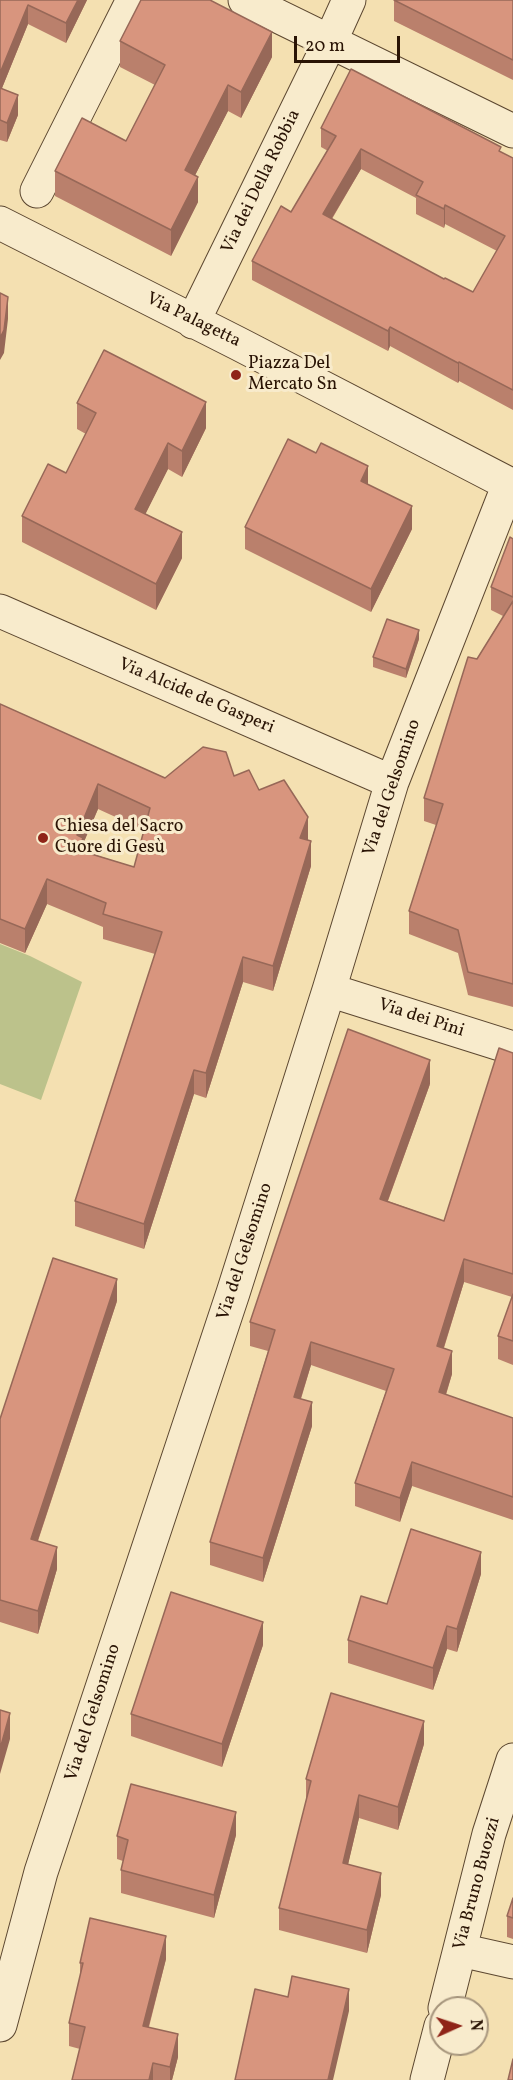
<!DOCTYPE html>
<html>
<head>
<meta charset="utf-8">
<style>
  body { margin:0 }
  #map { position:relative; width:513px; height:2080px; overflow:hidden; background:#f4e0b1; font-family:Vollkorn,serif }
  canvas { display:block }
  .north { position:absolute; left:429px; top:1996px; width:60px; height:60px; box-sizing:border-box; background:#f8ebcc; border:2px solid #a6957c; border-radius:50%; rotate:87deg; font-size:16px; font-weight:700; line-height:24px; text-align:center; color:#2a1405 }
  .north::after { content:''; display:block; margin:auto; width:21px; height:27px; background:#8f2418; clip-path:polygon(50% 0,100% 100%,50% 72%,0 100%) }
  .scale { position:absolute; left:294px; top:36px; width:106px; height:27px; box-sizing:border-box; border:3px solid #2a1405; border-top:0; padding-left:8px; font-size:18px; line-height:21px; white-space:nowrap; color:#2a1405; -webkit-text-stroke:4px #f8ebcc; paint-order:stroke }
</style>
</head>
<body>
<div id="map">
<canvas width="513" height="2080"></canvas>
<div class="north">N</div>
<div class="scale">20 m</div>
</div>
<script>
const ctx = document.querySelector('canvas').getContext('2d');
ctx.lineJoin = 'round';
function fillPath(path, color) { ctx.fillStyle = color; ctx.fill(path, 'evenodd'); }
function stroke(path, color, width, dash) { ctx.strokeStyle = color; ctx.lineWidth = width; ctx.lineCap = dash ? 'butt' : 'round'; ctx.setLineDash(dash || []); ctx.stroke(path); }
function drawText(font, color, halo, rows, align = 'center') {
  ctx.font = font + ' Vollkorn,serif'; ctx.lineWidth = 6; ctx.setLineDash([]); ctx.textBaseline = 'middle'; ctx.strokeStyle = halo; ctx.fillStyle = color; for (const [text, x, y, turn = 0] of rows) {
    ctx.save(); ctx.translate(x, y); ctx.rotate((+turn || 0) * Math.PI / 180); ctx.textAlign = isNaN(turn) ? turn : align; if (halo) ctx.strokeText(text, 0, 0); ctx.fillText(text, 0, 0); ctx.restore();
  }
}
fillPath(new Path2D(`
  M0 944 30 956 82 982 41 1100 0 1084Z`), '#bcc28b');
const minor = new Path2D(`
  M245 0 513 131
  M37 191 133 0
  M0 223 239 344 513 486
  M193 322 330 42 349 0
  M0 611 392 782
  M329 990 513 1048
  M460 1950 513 1962
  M445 2008 489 1834 513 1760
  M0 2025 41 1872 233 1293 329 990 392 782 509 484
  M427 2080 441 2026`);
stroke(minor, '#5c4730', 35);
stroke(minor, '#f8ebcc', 33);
fillPath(new Path2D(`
  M0 0H87L66 43 28 24 2 88 18 115 7 142 0 140Z
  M394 0H513V80L394 21Z
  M120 41 272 57 241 118 228 111 195 175 198 202 171 256 55 196V171L126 141 155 85 120 67Z
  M321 128 501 152 513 158V410L459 381 458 383 390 346 388 351 252 280V261L291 212 328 151 321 147ZM361 169 416 198V214L444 228 445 224 497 251 473 292 444 279 332 219Z
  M77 403 206 428 182 477 168 469 145 514 182 558 156 610 22 542V516L66 473 86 434 77 429Z
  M368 484 412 529 371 612 245 549V527Z
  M513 539V1007L468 995 458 953 409 934V911L436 825 424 821V798L477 659 503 616 491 610V587Z
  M419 639 406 678 373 667V657Z
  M0 704 165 778 234 776 259 790 308 840 311 866 273 991 243 982 206 1098 194 1094 144 1249 75 1226V1201L155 954 103 939V927L47 904 25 953 0 943ZM98 809 144 830 134 867 83 851V844Z
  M513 1053V1365L498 1359V1336L512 1297 464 1282 444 1348 452 1374 446 1395 513 1418V1520L412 1486 400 1522 355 1506V1483L386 1391 311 1365 301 1399 312 1426 263 1582 210 1565V1542L268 1351 250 1346V1322L430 1084 388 1201 444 1221Z
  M117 1301 38 1541 57 1569 38 1634 0 1622V1419Z
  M481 1574 457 1652 447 1649 433 1690 348 1663V1640L387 1604Z
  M263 1645 222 1767 131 1736V1714Z
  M424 1744 398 1830 359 1818 348 1864 381 1895 367 1953 279 1930V1908L306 1801V1779Z
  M236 1835 214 1918 121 1893V1870L123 1861 117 1859V1836Z
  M513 1898V1939L507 1937V1916Z
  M166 1959 149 2027 178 2057 172 2080H72L80 2049 69 2046V2023L80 1977V1963Z`), '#ba806c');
fillPath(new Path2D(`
  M78 0H87L66 43V23Z
  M28 5V24L0 93V73Z
  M272 32V57L241 118V92Z
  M228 85V111L185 195V170Z
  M18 95V115L7 142V123Z
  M361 149V169L323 233V214Z
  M198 177V202L171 256V230Z
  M445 205V224L444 228V209Z
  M8 297V319L4 353 0 360V338Z
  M390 327V346L388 351V331Z
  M459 362V381L458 383V363Z
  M206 402V428L182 477V451Z
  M168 443V469L135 535V509Z
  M368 466V489L361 481Z
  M412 506V529L371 612V589Z
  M182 532V558L156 610V584Z
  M419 630V639L406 678V669Z
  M98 784V809L83 844V863L78 875 77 835Z
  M308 817V842L300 838Z
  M311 841V866L273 991V966Z
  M47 879V904L25 953V929Z
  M243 957V982L206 1098V1073Z
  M430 1060V1084L380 1222V1199Z
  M194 1070V1094L144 1249V1224Z
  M464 1259V1282L437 1369V1346Z
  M117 1279V1301L31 1561V1539Z
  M311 1342V1365L294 1420V1397Z
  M452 1351V1374L439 1416V1392Z
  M312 1402V1426L263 1582V1558Z
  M412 1462V1486L400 1522V1498Z
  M57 1547V1569L38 1634V1611Z
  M481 1552V1574L457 1652V1629Z
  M263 1622V1645L222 1767V1744Z
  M447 1626V1649L433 1690V1668Z
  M10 1713V1739L0 1774V1749Z
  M424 1721V1744L398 1830V1807Z
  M359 1795V1818L343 1886V1863Z
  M236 1812V1835L214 1918V1895Z
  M381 1873V1895L367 1953V1930Z
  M166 1936V1959L143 2048V2026Z
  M349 1989V2011L333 2080H328Z
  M178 2034V2057L172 2080H170V2067Z
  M153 2063V2080H149Z`), '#976858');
const building = new Path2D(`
  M0 0H78L66 23 28 5 0 73Z
  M141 0H210L272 32 241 92 228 85 185 170 198 177 171 230 55 171 82 118 126 141 165 65 120 41Z
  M394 0H513V60Z
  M351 69 501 147 499 151 513 158V390L459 362 458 363 390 327 388 331 252 261 281 206 291 212 336 136 321 128ZM361 149 423 182 416 195 444 209 445 205 505 236 473 292 445 278 444 279 323 214Z
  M0 88 18 95 7 123 0 120Z
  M0 293 8 297 4 330 0 338Z
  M104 350 206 402 182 451 168 443 135 509 182 532 156 584 22 516 48 464 66 473 96 413 77 403Z
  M288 439 316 453 321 443 368 466 361 481 412 506 371 589 245 527Z
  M510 537 513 539V597L491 587Z
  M513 601V984L468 972 458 930 409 911 443 804 424 798 468 657 477 659Z
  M387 619 419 630 406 669 373 657Z
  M0 704 165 778 203 747 226 752 234 776 249 770 259 790 284 780 308 817 300 838 311 841 273 966 243 957 206 1073 194 1070 144 1224 75 1201 162 932 103 914 106 903 47 879 25 929 0 919ZM98 784 150 808 134 867 78 850 83 838 77 835Z
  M348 1029 430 1060 380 1199 444 1221 499 1048 513 1053V1274L464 1259 437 1346 452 1351 439 1392 513 1418V1497L412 1462 400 1498 355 1483 394 1369 311 1342 294 1397 312 1402 263 1558 210 1542 275 1330 250 1322Z
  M53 1258 117 1279 31 1539 57 1547 38 1611 0 1600V1419Z
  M513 1294V1341L498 1336Z
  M411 1529 481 1552 457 1629 447 1626 433 1668 348 1640 361 1596 387 1604Z
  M171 1592 263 1622 222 1744 131 1714Z
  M331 1693 424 1721 398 1807 359 1795 343 1863 381 1873 367 1930 279 1908 311 1781 306 1779Z
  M0 1710 10 1713 0 1749Z
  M131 1784 236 1812 214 1895 121 1870 128 1840 117 1836Z
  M513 1898V1918L507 1916Z
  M90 1918 166 1936 143 2026 178 2034 170 2067 153 2063 149 2080H72L85 2027 69 2023 83 1963H80Z
  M292 1976 349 1989 328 2080H235L255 1989 288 1997Z
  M513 2059V2080H508Z`);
fillPath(building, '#d8957e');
stroke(building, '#976858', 1.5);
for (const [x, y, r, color] of [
  [236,375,6,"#8f2418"],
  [43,838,6,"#8f2418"]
]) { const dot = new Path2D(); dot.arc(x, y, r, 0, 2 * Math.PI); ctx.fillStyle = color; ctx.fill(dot); stroke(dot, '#f8ebcc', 2); }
drawText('18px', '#2a1405', '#f8ebcc', [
  ["Via dei Della Robbia",262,182,-64],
  ["Via Palagetta",193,321,26],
  ["Via Alcide de Gasperi",196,697,23],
  ["Via del Gelsomino",393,788,-71],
  ["Via dei Pini",421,1019,18],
  ["Via del Gelsomino",246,1252,-72],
  ["Via del Gelsomino",94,1713,-72],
  ["Via Bruno Buozzi",478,1884,-75]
]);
drawText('18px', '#2a1405', '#f8ebcc', [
  ["Piazza Del",248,365],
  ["Mercato Sn",248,386],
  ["Chiesa del Sacro",55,828],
  ["Cuore di Gesù",55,849]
], 'left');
</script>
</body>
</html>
